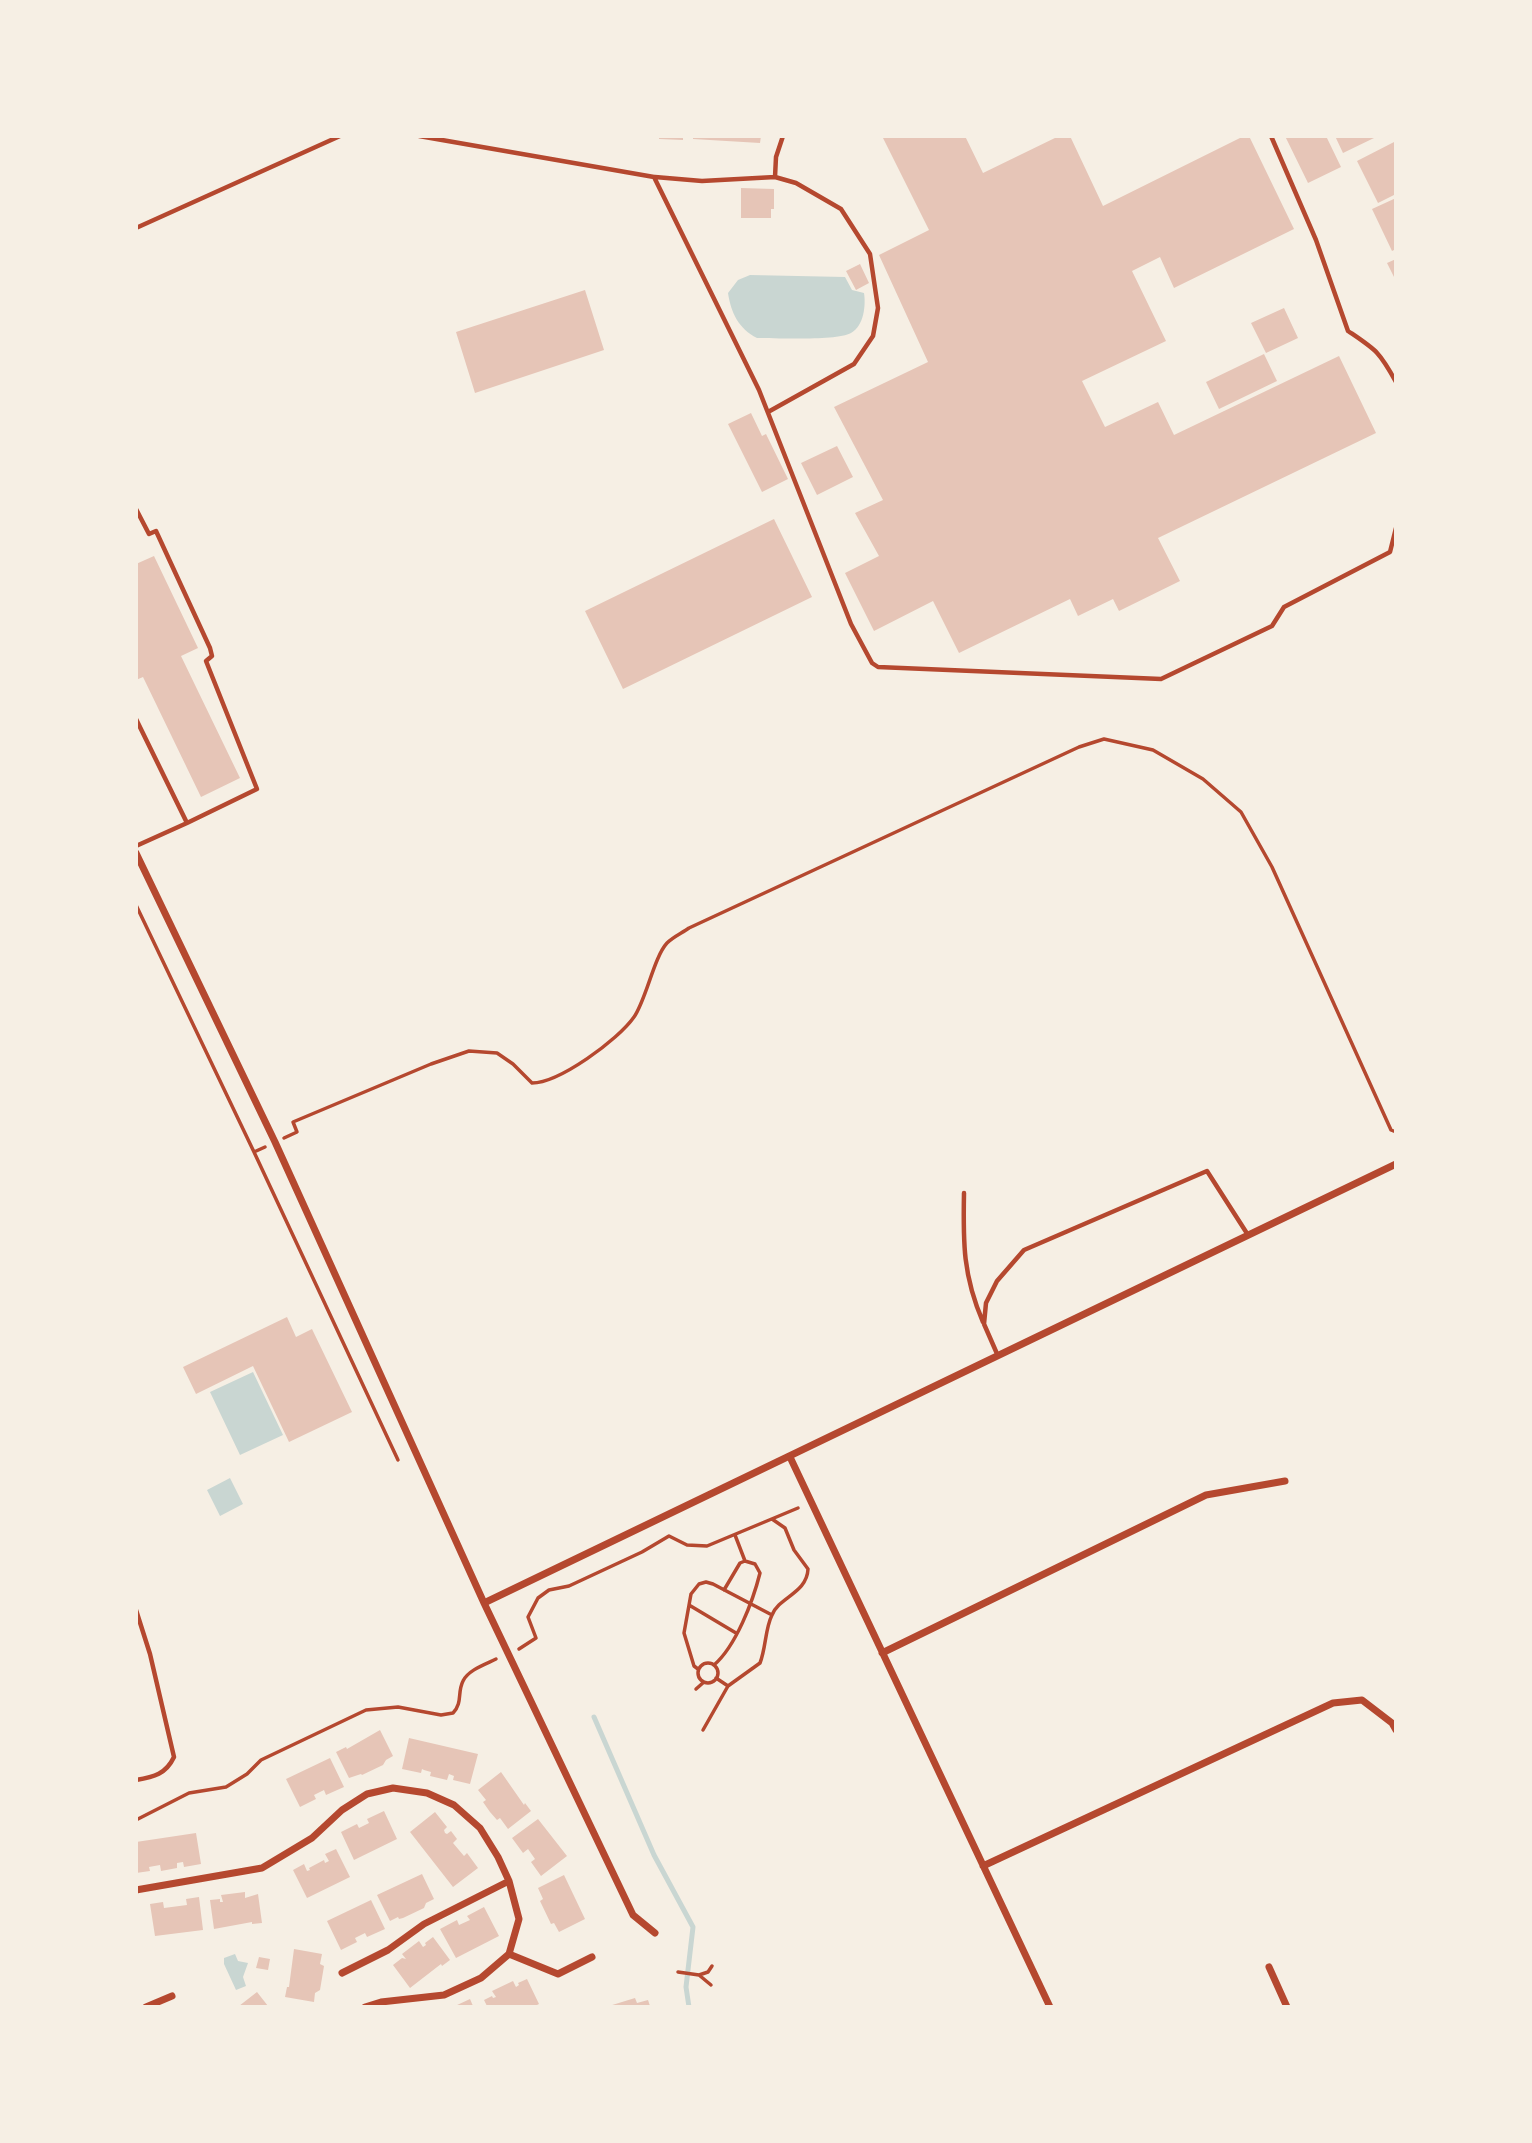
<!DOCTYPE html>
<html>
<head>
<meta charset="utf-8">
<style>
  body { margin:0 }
  #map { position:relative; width:1532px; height:2143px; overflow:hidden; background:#f6efe4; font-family:"Roboto Condensed",sans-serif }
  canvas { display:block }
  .frame { position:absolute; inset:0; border:138px solid #f6efe4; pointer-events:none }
</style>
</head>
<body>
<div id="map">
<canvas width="1532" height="2143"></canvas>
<div class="frame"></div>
</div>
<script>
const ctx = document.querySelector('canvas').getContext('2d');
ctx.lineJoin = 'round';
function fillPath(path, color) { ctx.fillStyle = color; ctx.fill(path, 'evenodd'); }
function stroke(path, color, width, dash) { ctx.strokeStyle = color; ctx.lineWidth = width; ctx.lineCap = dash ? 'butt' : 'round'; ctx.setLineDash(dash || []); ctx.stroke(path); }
fillPath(new Path2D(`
  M750 275 845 277 852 290 864 293C866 305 864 326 851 333 837 341 776 338 757 338 739 329 731 313 728 293L738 280Z
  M253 1372 283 1435 240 1455 210 1392Z
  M230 1478 243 1504 220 1516 207 1490Z
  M235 1954 238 1961 248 1963 243 1977 246 1986 236 1990 224 1964V1958Z`), '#c9d6d2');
stroke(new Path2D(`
  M594 1717 654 1855 693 1927 686 1987 689 2007`), '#c9d6d2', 5);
fillPath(new Path2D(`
  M659 136H683V140L659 139Z
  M693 136H761L760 143 693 139Z
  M882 136H965L983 173 1059 136H1070L1103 206 1244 136H1249L1294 229 1174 288 1160 257 1132 271 1166 341 1082 381 1105 427 1158 402 1174 435 1339 356 1376 433 1158 538 1180 581 1119 611 1113 599 1078 616 1070 599 959 653 933 601 874 631 845 573 879 556 855 513 883 500 834 407 928 362 879 255 929 230Z
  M1285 136H1326L1341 167 1308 183Z
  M1335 136H1373L1374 138 1343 153Z
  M1396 141V194L1378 203 1357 161Z
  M741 188 774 189V209H771V218H741Z
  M1396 198V249L1392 251 1372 209Z
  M1396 259V281L1387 263Z
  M860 264 869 283 856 290 846 271Z
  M585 290 604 350 475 393 456 332Z
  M1284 308 1298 338 1266 353 1251 323Z
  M1264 354 1277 381 1219 409 1206 382Z
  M751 413 762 436 766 434 788 479 762 492 728 424Z
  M837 446 853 477 817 495 801 463Z
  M774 519 812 597 623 689 585 611Z
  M154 556 198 648 181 656 240 778 201 797 143 677 136 680V564Z
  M287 1317 296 1337 312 1329 352 1412 289 1442 253 1366 196 1394 183 1367Z
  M380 1730 393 1756 386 1760 383 1765 362 1775 361 1774 349 1778 336 1752 346 1747 347 1749Z
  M409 1738 478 1754 470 1784 453 1780 454 1776 449 1774 447 1780 430 1776 431 1772 424 1770 422 1769 421 1773 402 1769Z
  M330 1758 344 1787 326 1795 324 1790 314 1795 316 1799 300 1807 286 1779Z
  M501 1772 524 1805 525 1803 531 1811 508 1829 500 1818 497 1820 490 1812 483 1802 486 1800 478 1790Z
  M384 1811 397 1839 354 1860 341 1832 357 1824 359 1828 369 1823 367 1819Z
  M435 1812 447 1827 444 1830 445 1833 447 1834 451 1831 457 1839 453 1843 464 1856 467 1853 478 1868 453 1887 410 1832Z
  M538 1819 567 1856 541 1876 531 1862 535 1859 528 1849 523 1853 512 1838Z
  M196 1833 201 1864 184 1867 183 1862 177 1863V1868L161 1871 160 1865 149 1867 150 1871 136 1873V1842Z
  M336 1849 350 1877 307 1898 293 1870 304 1864 307 1871 310 1870 309 1868 324 1860 325 1863 329 1861 325 1854Z
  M422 1874 434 1899 426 1903 424 1908 403 1918 399 1919 398 1917 390 1921 377 1895Z
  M564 1875 585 1919 559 1932 554 1923 551 1924 540 1901 543 1899 538 1888Z
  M245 1892V1898L258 1894 262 1923 252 1924V1922L214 1929 210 1900 220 1899V1902H223L221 1895Z
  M199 1897 203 1930 155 1936 150 1904 163 1902 164 1908 187 1905 186 1899Z
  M371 1900 385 1929 367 1937 365 1933 355 1938 357 1942 341 1950 327 1921Z
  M484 1907 499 1936 456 1958 440 1929 457 1920 459 1925 470 1920 467 1916Z
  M433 1937 450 1960 442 1966 441 1964 410 1988 393 1965 402 1958 406 1959 402 1954 419 1941 423 1947 426 1945 425 1943Z
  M294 1949 322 1954 320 1964 324 1966 320 1990 315 1993 314 2002 285 1997 287 1987H289Z
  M259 1957 270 1959 268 1970 256 1968Z
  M527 1979 539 2004 535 2006H487L484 2000 492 1996 493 1998 496 1997 492 1991 513 1981 516 1987 519 1985 518 1983Z
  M257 1992 268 2006H239Z
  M635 1998 637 2003 648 2000 650 2006H609Z
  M470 1999 473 2006H455Z`), '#e6c5b7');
stroke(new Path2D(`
  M136 905 254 1152
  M284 1138 297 1132 293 1122 431 1064 469 1051 497 1053 513 1064 532 1083C559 1083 618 1040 634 1017 646 1000 654 957 667 943 673 937 682 933 689 928L1079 747 1104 739 1153 750 1203 779 1241 812 1272 867 1391 1130 1396 1132
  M265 1147 254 1152 398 1460
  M735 1535 745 1561
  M689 1605 736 1633
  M519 1649 536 1638 528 1617 538 1598 549 1590 569 1586 642 1552 669 1536 687 1545 707 1546 798 1508
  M698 1673a10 10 0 1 1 20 0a10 10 0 1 1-20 0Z
  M714 1665C736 1646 753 1601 760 1573L755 1564 745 1561 740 1563 724 1590
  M698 1669 694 1666 684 1633 691 1594 699 1584 706 1582 713 1584 772 1615
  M716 1678 728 1686
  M696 1689 704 1682
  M703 1730 728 1686 760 1663C766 1648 765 1629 772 1615 779 1597 807 1593 808 1569L794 1550 785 1528 772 1519
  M136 1820 189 1793 226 1787 247 1774 261 1760 366 1710 398 1707 441 1715 453 1713C463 1702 457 1693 463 1681 468 1670 486 1664 496 1659
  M678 1972 699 1975 711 1985
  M699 1975 708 1972 712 1966`), '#b5482f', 3.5);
stroke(new Path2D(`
  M419 136 654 177 759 390 851 624 872 663 878 667 1161 679 1272 626 1284 607 1390 552 1396 528
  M1271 136 1316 240 1348 331C1376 350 1379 351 1396 382
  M655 177 702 181 775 177 796 183 841 209 870 254 878 308 873 336 854 364 768 412
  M775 177 776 157 783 136
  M136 228 340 136
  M136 509 149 534 156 531 210 648 212 656 206 661 257 789 187 823
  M136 719 187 823 136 846
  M964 1193C963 1243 963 1276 983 1322
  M998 1356 984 1324 986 1303 997 1281 1024 1250 1207 1171 1248 1235
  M136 1610 150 1654 174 1757C166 1774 154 1777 136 1780`), '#b5482f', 4.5);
stroke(new Path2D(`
  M136 853 275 1142 484 1603 633 1915 655 1933
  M790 1457 1050 2007
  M484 1603 1396 1164
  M882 1653 1206 1495 1285 1481
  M983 1866 1333 1703 1362 1700 1392 1723 1396 1730
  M136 1890 262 1868 312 1838 342 1810 367 1794 393 1788 427 1793 454 1805 480 1828 498 1857 509 1881 519 1919 509 1954 481 1978 444 1995 381 2002 365 2007
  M509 1954 558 1974 592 1957
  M1269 1967 1287 2007
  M342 1973 388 1950 424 1924 509 1881
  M146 2007 172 1996`), '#b5482f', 7);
</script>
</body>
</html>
